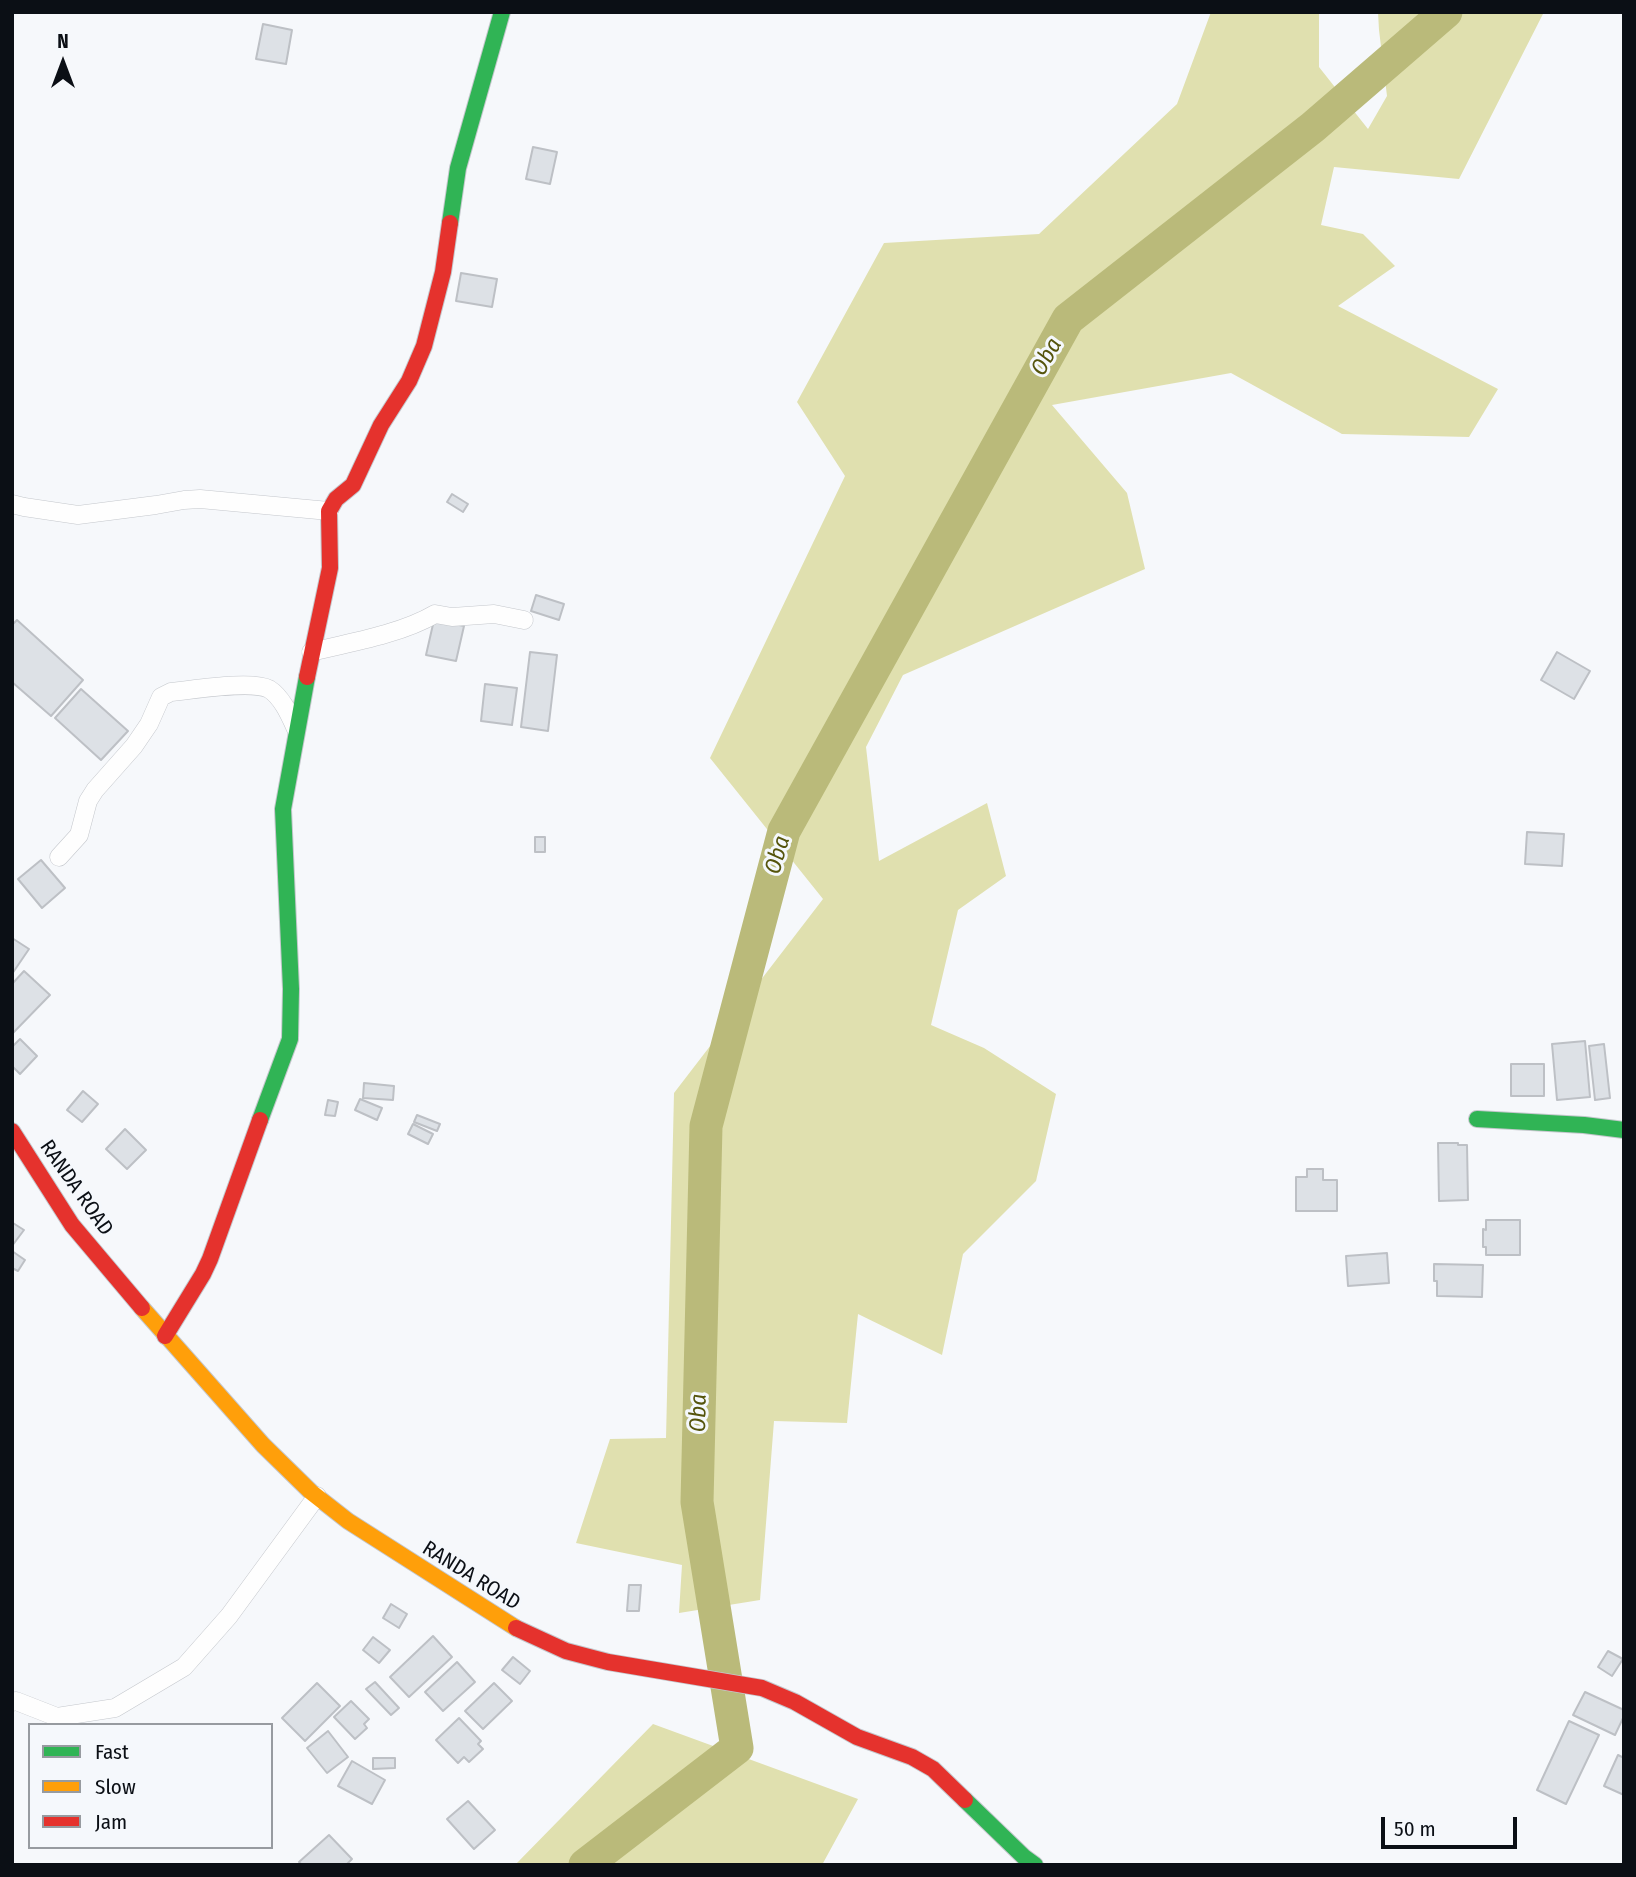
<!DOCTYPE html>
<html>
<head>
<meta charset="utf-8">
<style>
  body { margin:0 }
  #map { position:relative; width:1636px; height:1877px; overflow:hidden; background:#f6f8fb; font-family:"Fira Sans Condensed",sans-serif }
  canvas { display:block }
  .frame { position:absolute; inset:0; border:14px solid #0b0f15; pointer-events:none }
  .legend { position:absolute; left:28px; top:1723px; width:245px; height:126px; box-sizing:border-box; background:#f5f8fc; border:2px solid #979ba0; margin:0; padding:9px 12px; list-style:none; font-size:21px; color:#0b0f15 }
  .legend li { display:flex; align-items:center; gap:14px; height:35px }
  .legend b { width:35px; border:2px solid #979ba0 }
  .north { position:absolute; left:28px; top:28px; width:70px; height:70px; -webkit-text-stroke:5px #f5f8fc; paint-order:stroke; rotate:0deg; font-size:19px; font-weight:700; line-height:28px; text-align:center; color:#0b0f15 }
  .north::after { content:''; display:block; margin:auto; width:24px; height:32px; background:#0b0f15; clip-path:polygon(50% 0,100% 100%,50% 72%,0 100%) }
  .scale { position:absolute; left:1381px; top:1817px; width:136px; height:32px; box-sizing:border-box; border:4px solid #0b0f15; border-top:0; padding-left:9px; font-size:21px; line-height:24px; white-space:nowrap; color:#0b0f15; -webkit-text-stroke:5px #f5f8fc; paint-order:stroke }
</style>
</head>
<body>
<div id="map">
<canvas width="1636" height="1877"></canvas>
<div class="frame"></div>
<ul class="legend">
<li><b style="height:9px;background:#30b455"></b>Fast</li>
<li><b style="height:9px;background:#ff9f0a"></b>Slow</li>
<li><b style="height:9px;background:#e5322d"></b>Jam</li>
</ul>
<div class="north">N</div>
<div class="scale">50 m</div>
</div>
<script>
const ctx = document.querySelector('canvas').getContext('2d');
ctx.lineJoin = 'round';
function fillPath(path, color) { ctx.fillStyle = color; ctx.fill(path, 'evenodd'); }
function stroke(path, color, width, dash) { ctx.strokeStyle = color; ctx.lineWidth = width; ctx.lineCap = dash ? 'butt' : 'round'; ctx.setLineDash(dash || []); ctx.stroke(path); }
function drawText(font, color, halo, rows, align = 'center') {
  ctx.font = font + ' "Fira Sans Condensed",sans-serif'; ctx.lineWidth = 6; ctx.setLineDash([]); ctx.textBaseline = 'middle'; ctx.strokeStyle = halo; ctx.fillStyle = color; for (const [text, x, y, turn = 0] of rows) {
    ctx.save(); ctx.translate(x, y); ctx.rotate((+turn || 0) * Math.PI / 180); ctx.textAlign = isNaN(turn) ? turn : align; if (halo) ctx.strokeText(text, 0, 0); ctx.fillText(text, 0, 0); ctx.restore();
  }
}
fillPath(new Path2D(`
  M1211 12H1319V67L1368 129 1387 96 1379 30 1378 12H1544L1459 179 1334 167 1321 225 1363 234 1395 266 1338 306 1498 389 1469 437 1342 434 1231 373 1052 405 1127 493 1145 569 903 675 866 747 879 861 987 803 1006 876 958 910 931 1025 984 1048 1056 1094 1036 1181 963 1254 942 1355 858 1314 847 1423 774 1421 760 1600 679 1613 682 1565 576 1543 610 1439 666 1438 674 1093 823 899 710 758 845 476 797 402 884 243 1039 234 1177 104Z
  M653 1724 858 1799 822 1865H515Z`), '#e0e0af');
stroke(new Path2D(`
  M585 1865 737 1748 697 1502 706 1126 784 831 1068 319 1313 127 1446 12`), '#baba7a', 33);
const building = new Path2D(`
  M263 24 292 30 286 64 256 59Z
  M533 147 557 152 550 184 526 179Z
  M461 273 497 279 492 307 456 301Z
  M452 494 468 504 463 512 447 502Z
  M536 595 564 604 559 620 531 611Z
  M17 620 83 680 51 716 12 682V625Z
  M434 620 464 626 456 661 426 655Z
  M530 652 557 655 548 731 521 727Z
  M1557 652 1590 671 1574 699 1541 680Z
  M485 684 517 688 512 725 481 721Z
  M81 689 128 731 101 760 55 718Z
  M1527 832 1564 834 1562 866 1525 864Z
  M535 837H545V852H535Z
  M41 860 65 888 42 908 18 879Z
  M12 938 29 949 12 974Z
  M24 971 50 995 12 1034V984Z
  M20 1039 37 1056 20 1074 12 1066V1047Z
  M1585 1041 1590 1097 1557 1100 1552 1044Z
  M1604 1044 1610 1098 1595 1100 1589 1046Z
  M1511 1064H1544V1096H1511Z
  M364 1083 394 1086 393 1100 363 1098Z
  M83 1091 98 1104 82 1122 67 1110Z
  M360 1099 382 1108 377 1120 355 1110Z
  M328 1100 338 1102 335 1116 325 1115Z
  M417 1115 440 1124 437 1131 414 1122Z
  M413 1124 433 1134 428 1144 408 1134Z
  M125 1129 146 1150 127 1169 106 1149Z
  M1438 1143H1458V1145H1467L1468 1200 1439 1201Z
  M1307 1169H1323V1180H1337V1211H1296V1177H1307Z
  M1486 1220H1520V1255H1486V1247H1483V1229L1486 1230Z
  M13 1223 24 1230 12 1246V1224Z
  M12 1251 25 1260 18 1271 12 1268Z
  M1387 1253 1389 1283 1348 1286 1346 1256Z
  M1434 1264 1483 1265 1482 1297 1437 1296V1281H1434Z
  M629 1585H641L639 1611H627Z
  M391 1604 407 1614 399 1628 383 1618Z
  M433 1636 452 1657 409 1697 390 1677Z
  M373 1637 390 1650 379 1663 363 1650Z
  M1608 1651 1623 1659 1612 1676 1598 1667Z
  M513 1657 530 1671 520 1684 502 1670Z
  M457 1662 475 1682 443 1711 425 1692Z
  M375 1682 399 1708 391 1715 366 1689Z
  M317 1683 340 1706 305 1741 282 1718Z
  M494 1683 512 1701 483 1729 465 1711Z
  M1585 1692 1624 1710V1716L1615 1735 1573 1715Z
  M351 1701 369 1719 364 1724 367 1728 355 1739 334 1717Z
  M459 1718 481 1741 478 1744 483 1749 469 1762 464 1757 458 1763 436 1740Z
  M1569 1721 1599 1735 1566 1804 1537 1790Z
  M328 1731 348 1757 327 1773 307 1748Z
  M1618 1755 1624 1758V1795L1604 1786Z
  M373 1758H395V1768L373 1769Z
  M352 1761 385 1780 372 1804 338 1786Z
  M468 1801 495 1830 474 1849 447 1819Z
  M329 1835 352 1859 346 1865H302L299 1862Z`);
fillPath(building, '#dde1e6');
stroke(building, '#bdc0c5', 2);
const street = new Path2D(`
  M12 504 24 507 78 515 156 505 184 500 200 499 329 511
  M311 652C349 643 401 634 435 614L452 617 494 614 524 620
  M59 857 79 835 88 801 95 790 134 746 149 724 161 697 171 692C193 690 251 680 269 689 282 697 290 716 296 729
  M12 1702 16 1701 57 1717 115 1708 184 1667 229 1616 317 1496`);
const fast = new Path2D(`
  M450 223 458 168 502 12
  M1477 1119 1584 1125 1624 1130
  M260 1120 290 1039 291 989 283 809 307 677
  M965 1800 1024 1857 1035 1865`);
const slow = new Path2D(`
  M142 1308 263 1445 311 1492 348 1521 516 1628`);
const jam = new Path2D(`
  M307 677 330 568 329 511 336 499 353 485 381 425 409 381 424 346 443 272 450 223
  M12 1131 72 1225 142 1308
  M165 1336 203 1274 210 1259 260 1120
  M516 1628 566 1651 608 1662 762 1688 795 1702 857 1737 912 1757 933 1769 965 1800`);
stroke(street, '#c4c7cc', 19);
stroke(fast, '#c4c7cc', 18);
stroke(slow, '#c4c7cc', 18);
stroke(jam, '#c4c7cc', 18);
stroke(street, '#fefefe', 18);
stroke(fast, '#30b455', 16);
stroke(slow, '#ff9f0a', 16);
stroke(jam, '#e5322d', 16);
drawText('21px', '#0b0f15', '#f5f8fc', [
  ["RANDA ROAD",76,1188,55],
  ["RANDA ROAD",471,1576,32]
]);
drawText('italic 23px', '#55540c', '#f5f8fc', [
  ["Oba",1047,357,-61],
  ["Oba",778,855,-74],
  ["Oba",699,1413,-89]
]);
</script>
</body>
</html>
